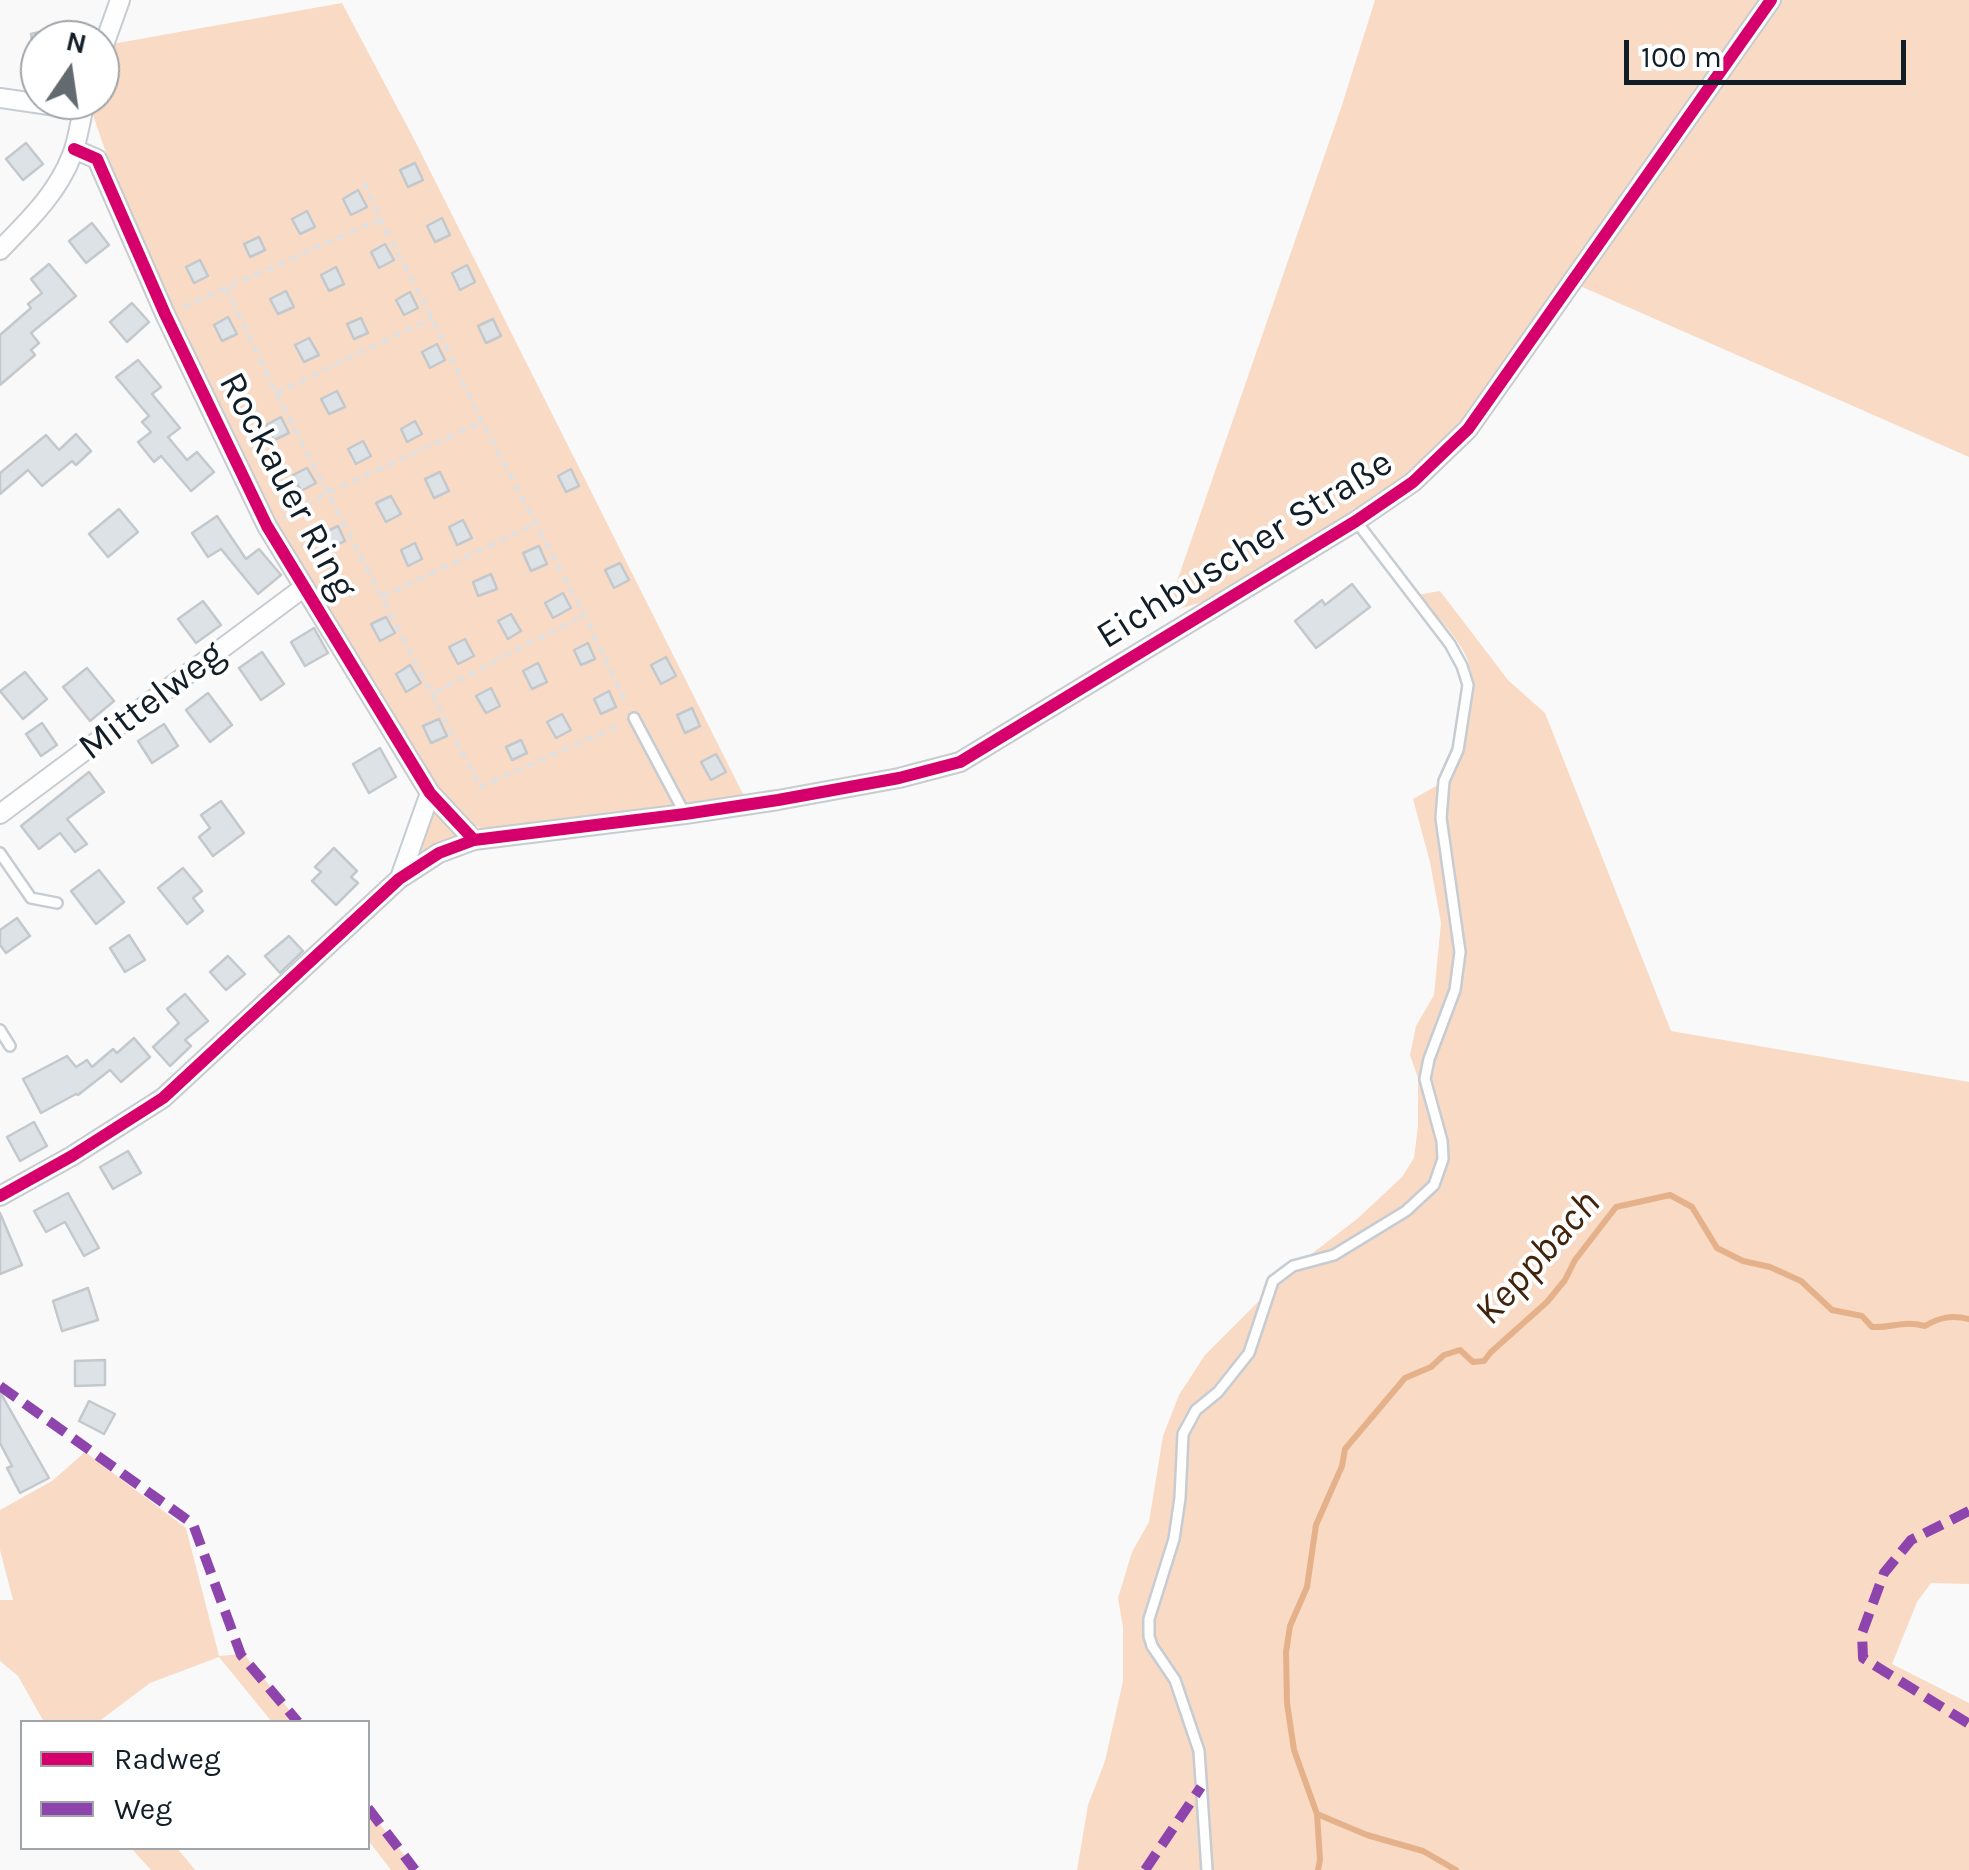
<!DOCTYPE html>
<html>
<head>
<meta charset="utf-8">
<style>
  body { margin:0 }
  #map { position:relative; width:1969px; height:1870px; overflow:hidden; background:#f9f9f9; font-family:Karla,sans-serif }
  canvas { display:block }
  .legend { position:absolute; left:20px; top:1720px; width:350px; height:130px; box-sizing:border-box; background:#fff; border:2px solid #a0a5a9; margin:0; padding:12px 18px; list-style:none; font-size:30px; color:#121e27 }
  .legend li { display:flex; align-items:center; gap:20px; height:50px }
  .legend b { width:50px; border:2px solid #a0a5a9 }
  .north { position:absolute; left:20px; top:20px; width:100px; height:100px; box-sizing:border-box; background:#fff; border:2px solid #a0a5a9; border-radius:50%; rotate:13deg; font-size:28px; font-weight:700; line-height:40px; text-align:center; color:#121e27 }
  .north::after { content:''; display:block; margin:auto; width:35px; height:45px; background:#636b70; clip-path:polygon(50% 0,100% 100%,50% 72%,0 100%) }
  .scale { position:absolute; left:1624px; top:40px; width:282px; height:45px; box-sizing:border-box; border:5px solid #121e27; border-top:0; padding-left:12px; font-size:30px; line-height:35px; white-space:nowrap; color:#121e27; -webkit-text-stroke:8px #fff; paint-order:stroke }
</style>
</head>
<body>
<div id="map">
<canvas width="1969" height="1870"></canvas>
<ul class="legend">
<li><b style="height:12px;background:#d6006c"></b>Radweg</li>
<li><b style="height:12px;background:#8e44ad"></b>Weg</li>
</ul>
<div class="north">N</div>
<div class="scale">100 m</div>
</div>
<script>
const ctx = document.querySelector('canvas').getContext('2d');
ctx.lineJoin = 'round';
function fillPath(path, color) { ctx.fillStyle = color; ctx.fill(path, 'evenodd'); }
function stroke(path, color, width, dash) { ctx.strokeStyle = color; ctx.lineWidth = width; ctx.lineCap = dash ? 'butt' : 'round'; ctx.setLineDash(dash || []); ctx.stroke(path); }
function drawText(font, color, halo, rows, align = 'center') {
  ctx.font = font + ' Karla,sans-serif'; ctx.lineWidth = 8; ctx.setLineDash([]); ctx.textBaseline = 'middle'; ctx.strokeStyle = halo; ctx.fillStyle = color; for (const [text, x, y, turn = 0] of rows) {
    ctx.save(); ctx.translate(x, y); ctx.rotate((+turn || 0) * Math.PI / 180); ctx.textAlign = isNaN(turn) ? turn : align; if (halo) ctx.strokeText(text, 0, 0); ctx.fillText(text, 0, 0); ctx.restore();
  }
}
fillPath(new Path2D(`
  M1375 0H1969V457L1571 282 1468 429 1413 482 1242 590 1166 613 1342 105Z
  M342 3 415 141 748 804 484 830 456 816 437 792 267 526 117 185 93 115 97 100H100V88L112 44Z
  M1440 591 1508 680 1545 713 1671 1031 1969 1082V1584L1931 1583 1917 1602 1892 1664 1969 1703V1870H1077L1088 1805 1105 1761 1123 1681V1627L1118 1598 1132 1552 1149 1522 1163 1436 1179 1395 1205 1355 1288 1272 1357 1219 1402 1177 1414 1158 1418 1126V1078L1410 1055 1416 1026 1434 995 1441 923 1430 862 1413 799 1452 777C1465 743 1482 691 1466 656 1455 633 1434 614 1417 595Z
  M431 805 466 838 409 864Z
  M85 1452 186 1528 219 1656 244 1654 299 1722H272L219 1657 150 1683 98 1722H44L18 1676 0 1661V1600H13L0 1550V1510L52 1481Z
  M368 1809 416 1870H391L368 1840Z
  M131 1848H177L195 1870H151Z`), '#f9dac4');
stroke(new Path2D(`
  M1317 1814 1367 1835 1423 1851 1456 1870
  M1318 1870 1320 1860 1317 1814 1294 1750 1287 1703 1286 1652 1290 1626 1307 1587 1316 1525 1342 1466 1345 1449 1405 1378 1431 1367 1444 1355 1460 1350 1473 1362 1484 1361 1491 1352 1547 1302 1565 1280 1575 1260 1616 1207 1670 1195 1692 1207 1717 1248 1743 1261 1770 1267 1801 1281 1832 1310 1862 1316 1872 1327C1895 1328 1902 1320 1925 1326 1940 1317 1952 1315 1969 1319`), '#e5b18a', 6);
const building = new Path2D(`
  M74 24 78 40H32L31 34Z
  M26 143 43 164 23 180 6 159Z
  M415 163 423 180 408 187 400 170Z
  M358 190 367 207 351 215 343 199Z
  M307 211 315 227 300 234 292 219Z
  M442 218 450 235 435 242 427 226Z
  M92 223 109 245 86 263 69 241Z
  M259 237 265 250 250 257 244 244Z
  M385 244 394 260 379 268 371 252Z
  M200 260 208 276 194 283 186 267Z
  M49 264 76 296 31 333 39 343 31 350 35 355 0 385V335L31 308 28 304 42 293 31 279Z
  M467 265 475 282 460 290 452 273Z
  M336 267 344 284 329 291 321 275Z
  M286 291 294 307 278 314 270 299Z
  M410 292 418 308 404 315 396 300Z
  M132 303 149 322 127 342 110 322Z
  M228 317 237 334 222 341 214 325Z
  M361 318 368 333 354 339 347 324Z
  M493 319 501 336 486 343 478 326Z
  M309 338 319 355 304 362 295 345Z
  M437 344 445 360 430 368 422 352Z
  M138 360 161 387 152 394 180 428 168 437 187 460 197 452 214 472 191 491 161 456 154 462 138 442 151 432 142 422 149 416 116 377Z
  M337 391 345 407 329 414 321 399Z
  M281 417 289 433 274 440 266 425Z
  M415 421 422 434 407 442 401 429Z
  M76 434 91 451 76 465 72 461 42 486 28 470 0 494V473L46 435 59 450Z
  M363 441 371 456 356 464 348 449Z
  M307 468 316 483 301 491 293 475Z
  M571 469 579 486 566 492 558 476Z
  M440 472 449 491 434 498 425 479Z
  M391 496 401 514 386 522 376 503Z
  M119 509 138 532 108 557 89 534Z
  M217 516 246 559 259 549 281 575 258 594 221 549 208 557 192 533Z
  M463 520 472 538 457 545 449 527Z
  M338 526 345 541 329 549 321 534Z
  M415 543 422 559 408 566 401 550Z
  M539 546 547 564 531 571 523 553Z
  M620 563 629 580 614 588 605 570Z
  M491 574 497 589 478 596 473 582Z
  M1352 584 1370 607 1316 648 1295 621 1322 600 1325 605Z
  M563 593 571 608 553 618 545 603Z
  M203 601 221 625 196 643 178 619Z
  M511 614 521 631 508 639 498 621Z
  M386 617 395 633 380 641 371 624Z
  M314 628 328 653 305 666 291 642Z
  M465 639 474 656 458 664 449 647Z
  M588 643 595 659 581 665 574 650Z
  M262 652 284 684 261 700 239 668Z
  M666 657 676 676 661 684 651 665Z
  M538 663 547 682 532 689 523 671Z
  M410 665 421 683 406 692 396 674Z
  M87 668 114 701 90 721 63 687Z
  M25 672 47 699 23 719 0 691Z
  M491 688 500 706 486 713 476 696Z
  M609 691 616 707 601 714 594 699Z
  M208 693 232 725 210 742 186 710Z
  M692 708 700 726 685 733 677 715Z
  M562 714 571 730 556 738 547 722Z
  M439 719 447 736 431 743 423 726Z
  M42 723 57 745 41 756 26 734Z
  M164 724 178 746 152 763 138 741Z
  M521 740 527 753 512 760 506 747Z
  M380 748 396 777 369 793 353 764Z
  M716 754 726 772 711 780 701 762Z
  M89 772 104 792 67 819 87 844 75 852 60 833 39 849 21 826Z
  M221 801 244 833 213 856 199 837 210 828 201 815Z
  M334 848 357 871 351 877 358 883 336 905 312 881 321 872 315 867Z
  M183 868 202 891 193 898 203 911 187 924 158 888Z
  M99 870 124 902 96 924 71 891Z
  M17 918 30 936 6 953 0 945V930Z
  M129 935 145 960 125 972 110 948Z
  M289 936 303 951 280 973 265 956Z
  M228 956 245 974 226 990 210 972Z
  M185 994 208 1021 185 1040 191 1046 170 1066 153 1047 179 1023 167 1009Z
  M134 1038 150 1057 121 1082 110 1070 78 1095 76 1094 41 1113 23 1079 67 1056 76 1067 87 1060 92 1067 113 1049 117 1053Z
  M34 1122 47 1146 20 1161 7 1137Z
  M128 1151 141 1173 113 1189 100 1167Z
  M68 1193 99 1248 84 1256 65 1222 46 1232 34 1211Z
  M0 1213 22 1265 0 1274Z
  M88 1288 98 1320 62 1331 53 1301Z
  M105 1360V1385L75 1386V1361Z
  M0 1392 49 1478 20 1493 7 1468 12 1466 0 1443Z
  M89 1401 115 1414 104 1434 79 1421Z`);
fillPath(building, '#dce2e6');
stroke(building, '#c3c8cc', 2.5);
const service = new Path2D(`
  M634 718 685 814
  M0 853 31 898 57 903
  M0 1030 10 1046
  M1207 1870 1199 1751 1175 1680 1152 1646 1149 1636V1619L1174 1539 1180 1498 1183 1434 1196 1410 1218 1392 1249 1353 1273 1281 1293 1266 1334 1255 1406 1211 1434 1185 1443 1159 1442 1141 1425 1079 1429 1059 1455 990 1460 952 1441 818 1444 781 1458 750 1468 685 1462 666 1450 644 1356 521`);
const minor = new Path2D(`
  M100 56 120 0
  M0 98 83 110
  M74 149 97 159 165 314 267 526 430 793 474 840
  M0 250C28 221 57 194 72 155 79 137 80 118 86 100
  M0 814 303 588
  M400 878 430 793
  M0 1196 72 1156 163 1098 399 879 439 853 474 840 685 814 778 800 899 778 960 762 1356 521 1413 482 1468 429 1771 0`);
stroke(service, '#c6ccd1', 14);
stroke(minor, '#c6ccd1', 22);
stroke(new Path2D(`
  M364 182 380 219 432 318 482 422 584 615 627 705
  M226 288 276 393 480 787 621 724
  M183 307 380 219
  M276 393 432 318
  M283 518 329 492 482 422
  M382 597 535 524
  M434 693 584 615`), '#e0e0e0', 4, [8, 5]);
stroke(service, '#fefefe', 9);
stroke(minor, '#fefefe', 18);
stroke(new Path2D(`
  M0 1386 193 1524 241 1655 298 1722
  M1969 1511 1911 1540 1884 1573 1862 1633 1863 1658 1969 1724
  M368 1808 415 1870
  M1145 1870 1201 1787`), '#8e44ad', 10, [20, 10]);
stroke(new Path2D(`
  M74 149 97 159 165 314 267 526 430 793 474 840
  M0 1196 72 1156 163 1098 399 879 439 853 474 840 685 814 778 800 899 778 960 762 1356 521 1413 482 1468 429 1771 0`), '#d6006c', 12);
drawText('38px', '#121e27', '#fff', [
  ["Rockauer Ring",287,486,62],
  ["Eichbuscher Straße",1245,550,-32],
  ["Mittelweg",152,701,-37]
]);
drawText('italic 40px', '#42240c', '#fff', [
  ["Keppbach",1538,1258,-48]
]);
</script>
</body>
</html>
